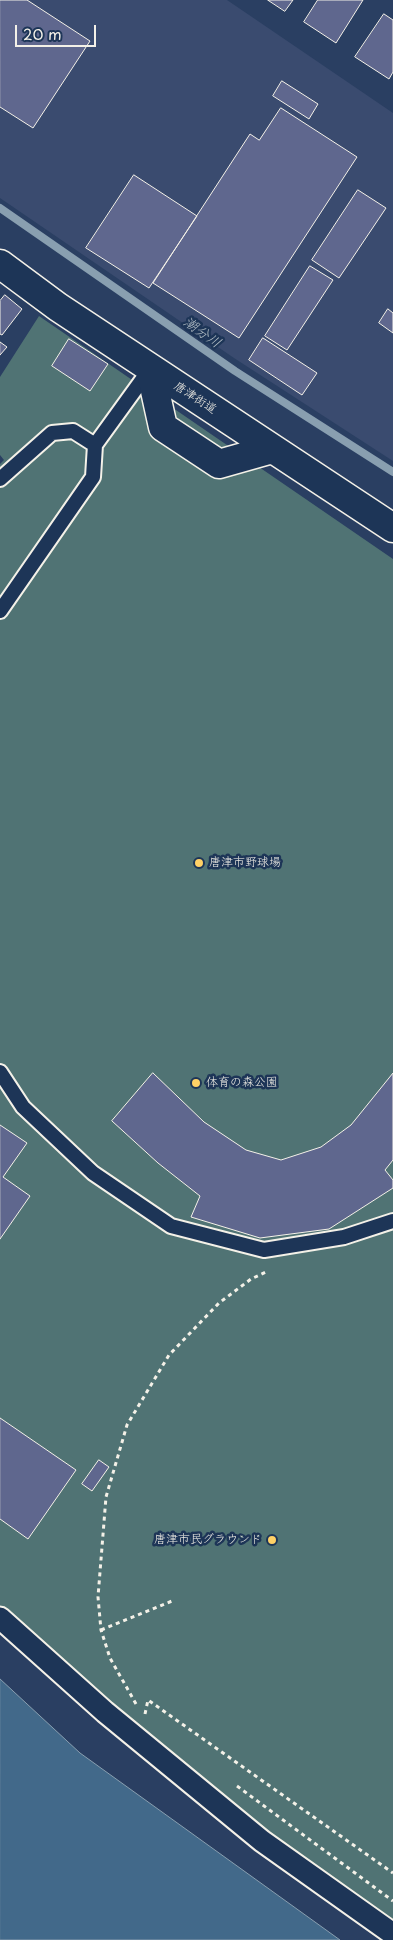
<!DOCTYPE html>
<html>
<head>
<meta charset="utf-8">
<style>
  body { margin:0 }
  #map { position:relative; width:393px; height:1940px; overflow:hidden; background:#2a3f62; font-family:"Playpen Sans",sans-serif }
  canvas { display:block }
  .scale { position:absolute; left:15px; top:25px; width:81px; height:22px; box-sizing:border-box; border:2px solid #f4f1e8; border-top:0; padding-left:6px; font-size:15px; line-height:18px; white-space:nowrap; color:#f4f1e8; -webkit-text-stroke:4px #1d3557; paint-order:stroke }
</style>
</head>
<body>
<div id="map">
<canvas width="393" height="1940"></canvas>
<div class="scale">20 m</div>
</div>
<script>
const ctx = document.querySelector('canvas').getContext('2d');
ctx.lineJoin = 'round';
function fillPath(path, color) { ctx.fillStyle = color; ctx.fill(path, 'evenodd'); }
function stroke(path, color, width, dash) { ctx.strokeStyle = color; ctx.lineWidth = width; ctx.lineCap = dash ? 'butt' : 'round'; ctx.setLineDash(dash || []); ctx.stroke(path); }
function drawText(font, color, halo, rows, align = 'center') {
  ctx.font = font + ' "Playpen Sans","Klee One",sans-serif'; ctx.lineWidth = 5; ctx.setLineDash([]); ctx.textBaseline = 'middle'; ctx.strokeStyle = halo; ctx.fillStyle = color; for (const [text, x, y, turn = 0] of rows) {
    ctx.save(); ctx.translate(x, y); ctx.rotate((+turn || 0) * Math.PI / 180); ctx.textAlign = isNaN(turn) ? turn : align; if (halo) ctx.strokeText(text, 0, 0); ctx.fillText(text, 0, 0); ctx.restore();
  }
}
fillPath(new Path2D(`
  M0 0H227L393 113V461L234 358 0 198Z`), '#3a4b6f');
fillPath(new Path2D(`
  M39 316 393 559V1925C254 1830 125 1721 0 1608V464L4 460 0 455V377Z`), '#507374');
const water = new Path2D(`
  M0 1679 80 1753 340 1940H0Z`);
fillPath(water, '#42698a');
stroke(water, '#899fb0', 1);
stroke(new Path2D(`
  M0 208 235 371 393 472`), '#899fb0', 8);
const building = new Path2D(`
  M0 0H27L90 41 33 128 0 107Z
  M268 0H293L285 11Z
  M318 0H363L336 43 304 22Z
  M384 14 393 20V72L389 79 355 57Z
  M282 81 318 104 309 119 273 96Z
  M281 108 357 157 239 338 153 283 250 134 259 140Z
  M134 175 197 216 149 288 86 248Z
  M358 190 386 208 339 278 312 260Z
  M310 266 333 280 287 350 265 336Z
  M5 295 22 309 2 335 0 334V301Z
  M388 309 393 313V333L379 323Z
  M263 338 317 373 302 395 249 360Z
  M69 339 108 364 90 391 52 366Z
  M0 342 7 347 0 355Z
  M153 1073 204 1122 246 1150 281 1160 321 1147 351 1125 393 1073V1160L385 1170 393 1180V1188L329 1229 260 1238 191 1217 200 1196 158 1163 112 1121Z
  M0 1125 27 1143 3 1177 30 1196 0 1239Z
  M0 1418 76 1470 28 1539 0 1519Z
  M99 1460 109 1467 92 1491 82 1484Z`);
fillPath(building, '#5f678e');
stroke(building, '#f4f1e8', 1);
const service = new Path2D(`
  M95 445 150 369
  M0 479 52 433 73 431 95 445 93 477 0 611
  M0 1072 23 1107 93 1173 171 1226 264 1250 344 1237 393 1221`);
const pedestrian = new Path2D(`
  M0 1618 105 1712 262 1841 393 1934`);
const tertiary = new Path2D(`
  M0 264 58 307 393 528
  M150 368 163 427 219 464 272 449`);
stroke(service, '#f4f1e8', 18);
stroke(pedestrian, '#f4f1e8', 25);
stroke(tertiary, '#f4f1e8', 31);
stroke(new Path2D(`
  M101 1630 172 1601
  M136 1704 110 1658 101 1630 98 1597 106 1497 127 1425 169 1355 219 1303 251 1279 266 1272
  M145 1714 148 1700 393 1873
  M237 1786 393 1901`), '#f4f1e8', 3, [4, 4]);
stroke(service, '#1d3557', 14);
stroke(pedestrian, '#1d3557', 21);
stroke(tertiary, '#1d3557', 28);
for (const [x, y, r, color] of [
  [199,863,5,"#ffd166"],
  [196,1083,5,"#ffd166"],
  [272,1540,5,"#ffd166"]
]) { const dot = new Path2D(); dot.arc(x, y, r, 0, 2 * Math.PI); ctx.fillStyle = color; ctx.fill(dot); stroke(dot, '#1d3557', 2); }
drawText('12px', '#f4f1e8', '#1d3557', [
  ["唐津街道",195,398,33]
]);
drawText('12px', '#f4f1e8', '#1d3557', [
  ["唐津市野球場",209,863],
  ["体育の森公園",206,1083],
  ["唐津市民グラウンド",262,1540,"right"]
], 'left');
drawText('italic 14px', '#b6c1c7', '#1d3557', [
  ["潮分川",202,333,35]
]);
</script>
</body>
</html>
